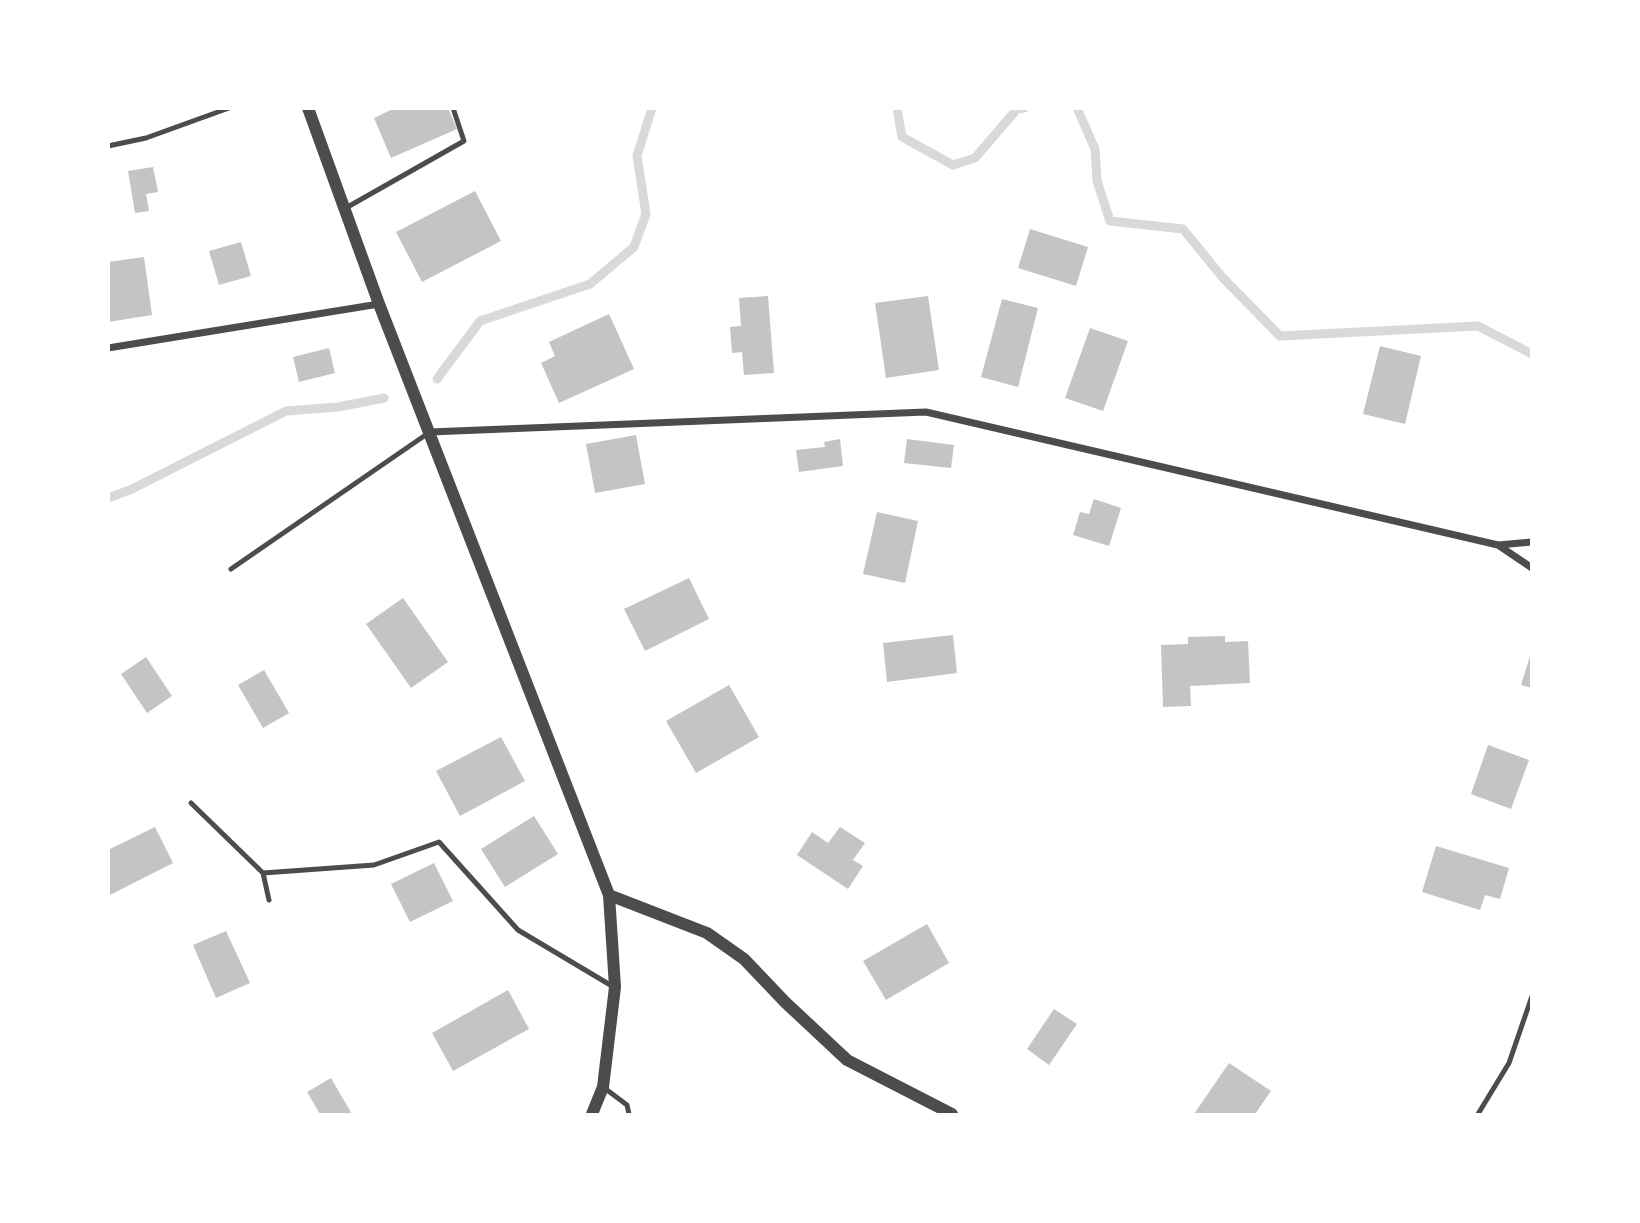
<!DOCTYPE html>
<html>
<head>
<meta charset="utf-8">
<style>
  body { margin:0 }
  #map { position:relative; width:1640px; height:1223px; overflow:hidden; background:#fff; font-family:Helvetica,sans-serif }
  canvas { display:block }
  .frame { position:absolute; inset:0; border:110px solid #fff; pointer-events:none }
</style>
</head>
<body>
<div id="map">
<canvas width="1640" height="1223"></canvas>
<div class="frame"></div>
</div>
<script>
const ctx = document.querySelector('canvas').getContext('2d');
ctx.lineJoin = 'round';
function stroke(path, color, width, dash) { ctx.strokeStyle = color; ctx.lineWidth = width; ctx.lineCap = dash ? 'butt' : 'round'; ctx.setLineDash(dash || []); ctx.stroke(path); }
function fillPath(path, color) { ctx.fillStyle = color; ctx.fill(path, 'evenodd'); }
stroke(new Path2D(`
  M897 108 902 137 953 165 975 158 1017 109 1024 108
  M1077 108 1095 149 1097 181 1110 221 1183 229 1223 278 1280 336 1478 326 1532 354
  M437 379 480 321 590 284 634 247 646 214 637 156 652 108
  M108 498 130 490 286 411 338 407 384 398`), '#d9d9d9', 9);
fillPath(new Path2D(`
  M395 108H448L457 129 391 158 374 118Z
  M153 167 158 192 146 194 149 211 135 213 128 171Z
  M475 191 501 241 422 282 396 232Z
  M1030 229 1088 247 1076 286 1018 268Z
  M241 242 251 276 219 285 209 251Z
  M144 257 152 315 108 322V262Z
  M768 296 774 373 744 375 742 352 732 353 730 327 741 326 739 298Z
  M928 296 939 370 886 378 875 303Z
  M1002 299 1038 308 1018 387 981 377Z
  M609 314 634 369 559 403 541 363 555 356 549 342Z
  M1090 328 1128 341 1103 411 1065 398Z
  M1380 346 1421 356 1405 424 1363 414Z
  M329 348 335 373 299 382 293 357Z
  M636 435 645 484 595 493 586 444Z
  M840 439 843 466 799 472 796 450 825 447 824 442Z
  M907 439 954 445 951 468 904 463Z
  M1094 499 1121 508 1109 546 1073 535 1080 512 1089 514Z
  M877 512 918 521 905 583 863 574Z
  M689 578 709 619 645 651 624 609Z
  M403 598 448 662 411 688 366 624Z
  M953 635 957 673 887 682 883 643Z
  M1225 636V642L1248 641 1250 683 1190 686 1191 706 1163 707 1161 645 1188 644V637Z
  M1531 653H1532V688L1521 685Z
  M146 657 172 696 147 713 121 674Z
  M264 670 289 713 263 728 238 685Z
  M729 685 759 737 696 773 666 721Z
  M501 737 525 781 460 816 436 771Z
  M1488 745 1529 760 1511 809 1471 794Z
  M534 816 558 854 505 887 481 849Z
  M155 827 173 863 108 896V850Z
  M840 827 865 843 853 860 863 866 848 889 797 855 812 832 828 843Z
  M1436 846 1509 868 1500 899 1485 895 1480 910 1422 892Z
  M434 863 453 901 410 922 391 884Z
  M927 924 949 963 886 1000 863 961Z
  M226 931 250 983 216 998 193 945Z
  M508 990 529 1029 453 1071 432 1033Z
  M1054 1009 1077 1024 1049 1065 1027 1049Z
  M1229 1063 1271 1091 1255 1114H1194Z
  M331 1078 352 1114H320L307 1092Z`), '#c4c4c4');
stroke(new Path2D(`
  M108 146 146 138 229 108
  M344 209 464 141 453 108
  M231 569 427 434
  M191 803 263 873 269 900
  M263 873 374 865 439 842 518 930 612 986
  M603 1087 627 1105 629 1114
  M1478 1114 1509 1063 1532 996`), '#4c4c4c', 5);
stroke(new Path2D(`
  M108 348 379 304
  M430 432 926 412 1498 545 1532 568
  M1498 545 1532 542`), '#4c4c4c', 7);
stroke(new Path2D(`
  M308 108 379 304 609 895 615 987 603 1087 592 1114
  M609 895 707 933 744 959 785 1002 847 1060 952 1114`), '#4c4c4c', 12);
</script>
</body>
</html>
